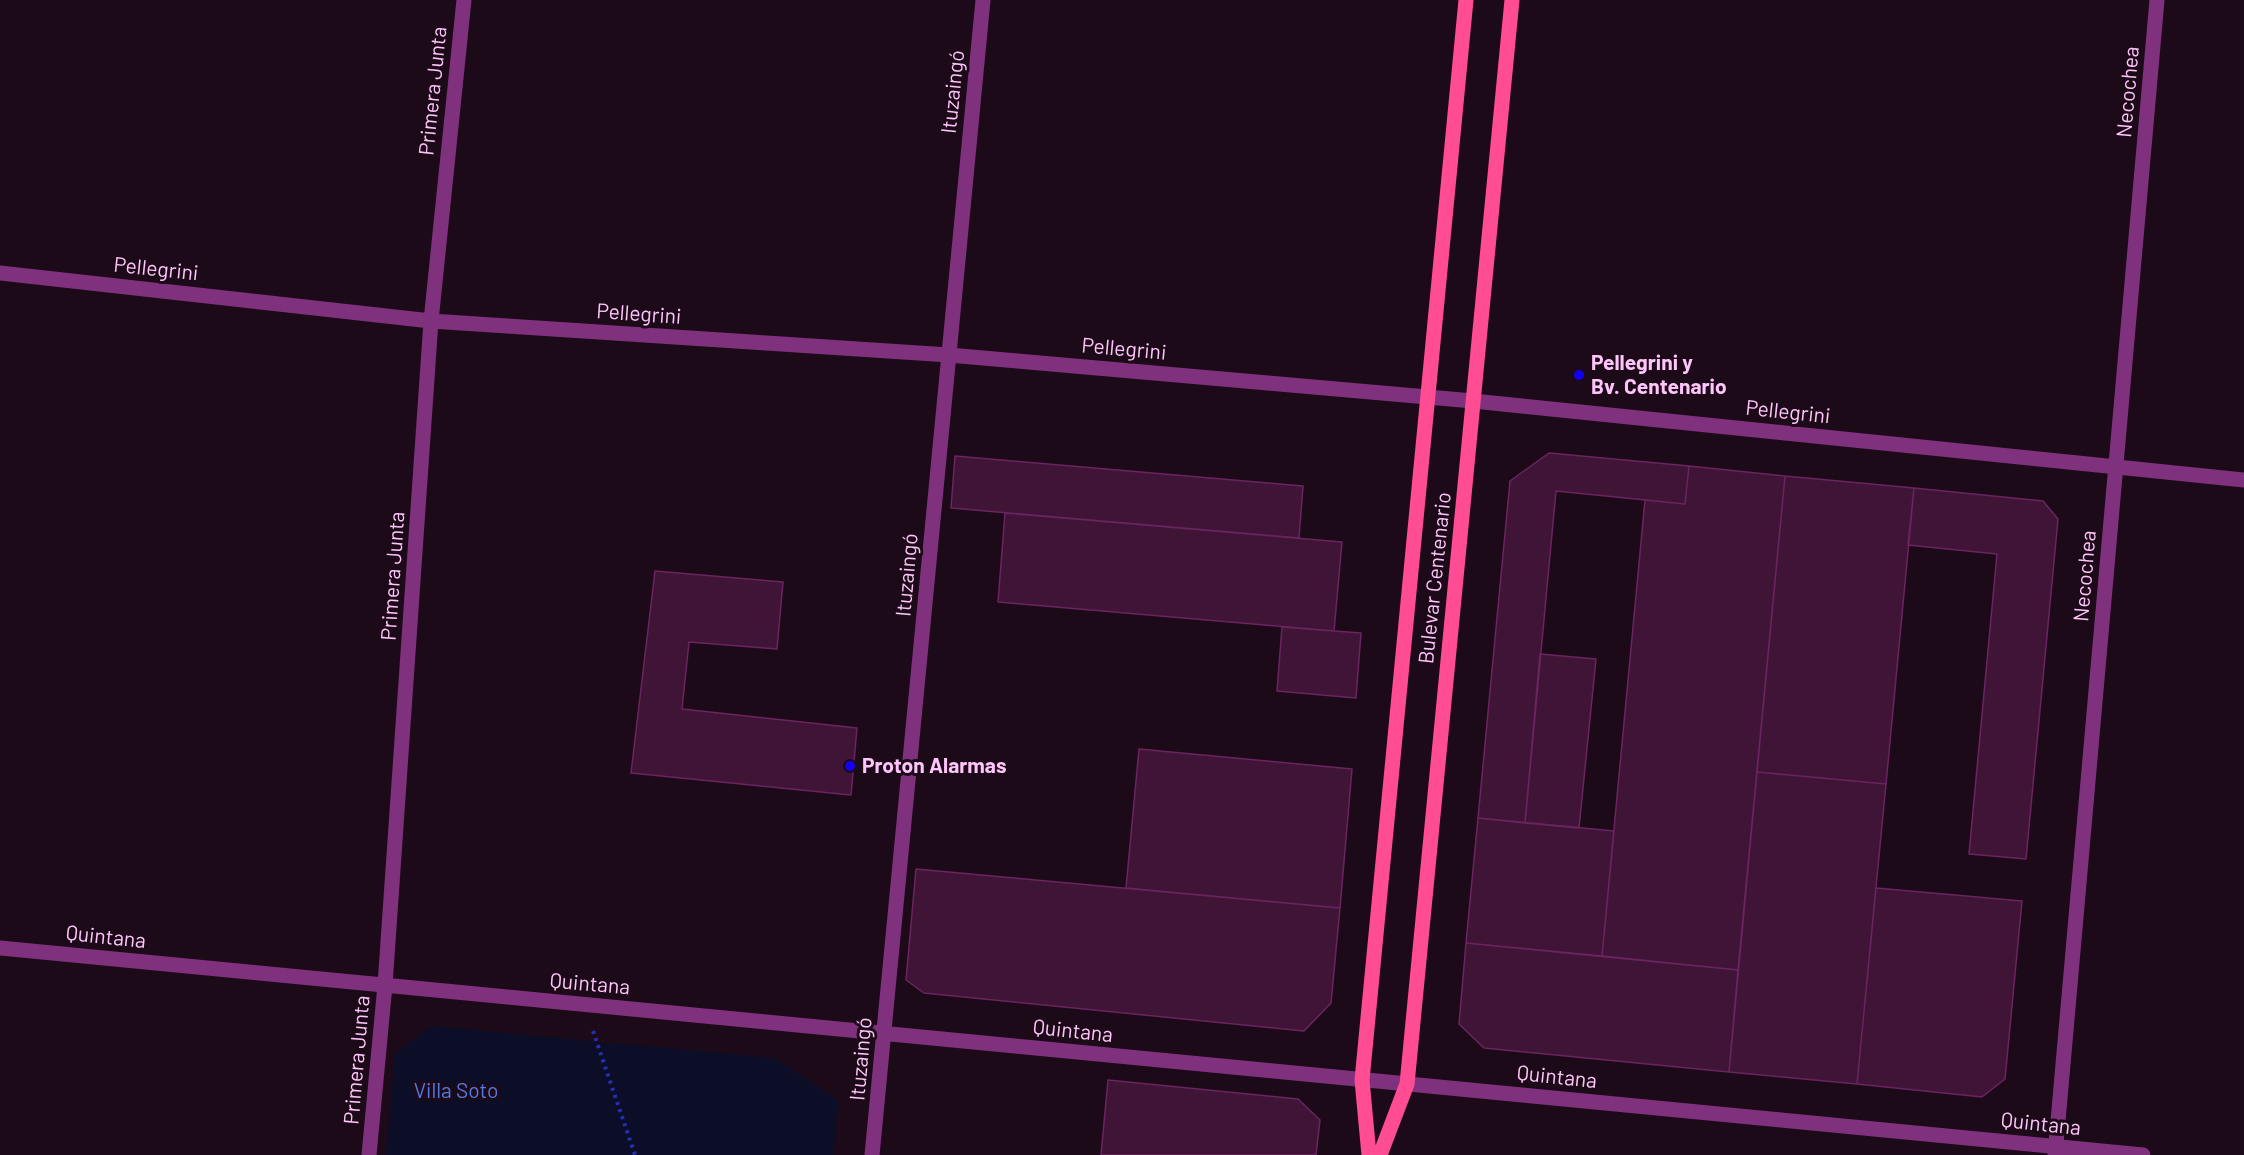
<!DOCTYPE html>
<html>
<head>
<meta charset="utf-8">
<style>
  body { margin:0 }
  canvas { display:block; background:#1c0a19 }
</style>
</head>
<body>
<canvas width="2244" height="1155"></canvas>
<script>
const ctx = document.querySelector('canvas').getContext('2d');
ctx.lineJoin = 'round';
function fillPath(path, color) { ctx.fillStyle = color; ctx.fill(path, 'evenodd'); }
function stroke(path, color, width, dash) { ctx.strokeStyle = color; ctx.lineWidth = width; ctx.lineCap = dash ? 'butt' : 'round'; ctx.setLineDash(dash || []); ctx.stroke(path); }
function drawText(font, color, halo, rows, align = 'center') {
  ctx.font = font + ' Barlow,sans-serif'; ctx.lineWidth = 6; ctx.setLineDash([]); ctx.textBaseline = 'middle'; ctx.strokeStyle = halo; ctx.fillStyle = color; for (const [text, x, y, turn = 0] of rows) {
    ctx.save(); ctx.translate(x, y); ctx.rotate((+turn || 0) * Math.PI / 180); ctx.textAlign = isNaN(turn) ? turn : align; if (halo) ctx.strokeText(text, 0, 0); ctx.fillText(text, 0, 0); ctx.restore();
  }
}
fillPath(new Path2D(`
  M432 1026 775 1058 838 1100 833 1155H386L395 1053Z`), '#0c0e27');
const building = new Path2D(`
  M1549 453 1689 466 1685 504 1556 491 1525 823 1478 818 1510 481Z
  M955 456 1303 486 1299 538 951 508Z
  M1689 466 1785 476 1738 970 1602 956 1645 500 1685 504Z
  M1785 476 1914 488 1886 784 1757 772Z
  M1914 488 2043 501 2058 519 2026 859 1969 854 1997 554 1908 545Z
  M1005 513 1342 542 1334 631 998 602Z
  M655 571 783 582 777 649 689 642 682 709 857 728 851 795 631 773Z
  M1282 627 1361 633 1356 698 1277 691Z
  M1540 654 1596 659 1579 828 1525 823Z
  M1139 749 1352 769 1340 908 1126 888Z
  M1757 772 1886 784 1857 1084 1729 1072Z
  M1478 818 1614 831 1602 956 1466 943Z
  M916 869 1340 908 1331 1003 1304 1031 924 993 906 980Z
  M1876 888 2022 901 2005 1079 1982 1097 1857 1084Z
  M1466 943 1738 970 1729 1072 1484 1048 1459 1024Z
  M1108 1080 1298 1099 1320 1120 1316 1155H1101Z`);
fillPath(building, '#3f1437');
stroke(building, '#6c2460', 1.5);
stroke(new Path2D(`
  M593 1031 635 1155`), '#232fb5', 4, [3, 4.5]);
stroke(new Path2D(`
  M0 273 431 321 949 355 1473 401 2244 480
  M0 948 2143 1155
  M369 1155 385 985 431 321 464 0
  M872 1155 983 0
  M2055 1155 2157 0`), '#7f317e', 15);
stroke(new Path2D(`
  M1369 1155 1362 1080 1466 0
  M1380 1155 1407 1084 1512 0`), '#ff4c93', 15);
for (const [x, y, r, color] of [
  [1579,375,6,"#1200f0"],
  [850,766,6,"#1200f0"]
]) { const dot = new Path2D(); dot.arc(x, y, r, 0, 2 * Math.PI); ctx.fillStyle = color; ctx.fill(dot); stroke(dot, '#1c0a19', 2); }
drawText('21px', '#ffc5fa', '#1c0a19', [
  ["Primera Junta",433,91,-84],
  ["Ituzaingó",953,92,-84],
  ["Necochea",2128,92,-85],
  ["Pellegrini",156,269,6],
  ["Pellegrini",639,314,4],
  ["Pellegrini",1124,349,5],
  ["Pellegrini",1788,412,6],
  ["Ituzaingó",907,575,-85],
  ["Primera Junta",393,576,-86],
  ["Necochea",2085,576,-85],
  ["Bulevar Centenario",1435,578,-84],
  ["Quintana",106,937,6],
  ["Quintana",590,984,5],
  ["Quintana",1073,1031,6],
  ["Ituzaingó",861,1059,-85],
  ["Primera Junta",357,1060,-85],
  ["Quintana",1557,1077,6],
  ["Quintana",2041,1124,6]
]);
drawText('bold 21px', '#ffc5fa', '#1c0a19', [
  ["Pellegrini y",1591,363],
  ["Bv. Centenario",1591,387],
  ["Proton Alarmas",862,766]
], 'left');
drawText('21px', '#517be8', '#1c0a19', [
  ["Villa Soto",456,1091]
]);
</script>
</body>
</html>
